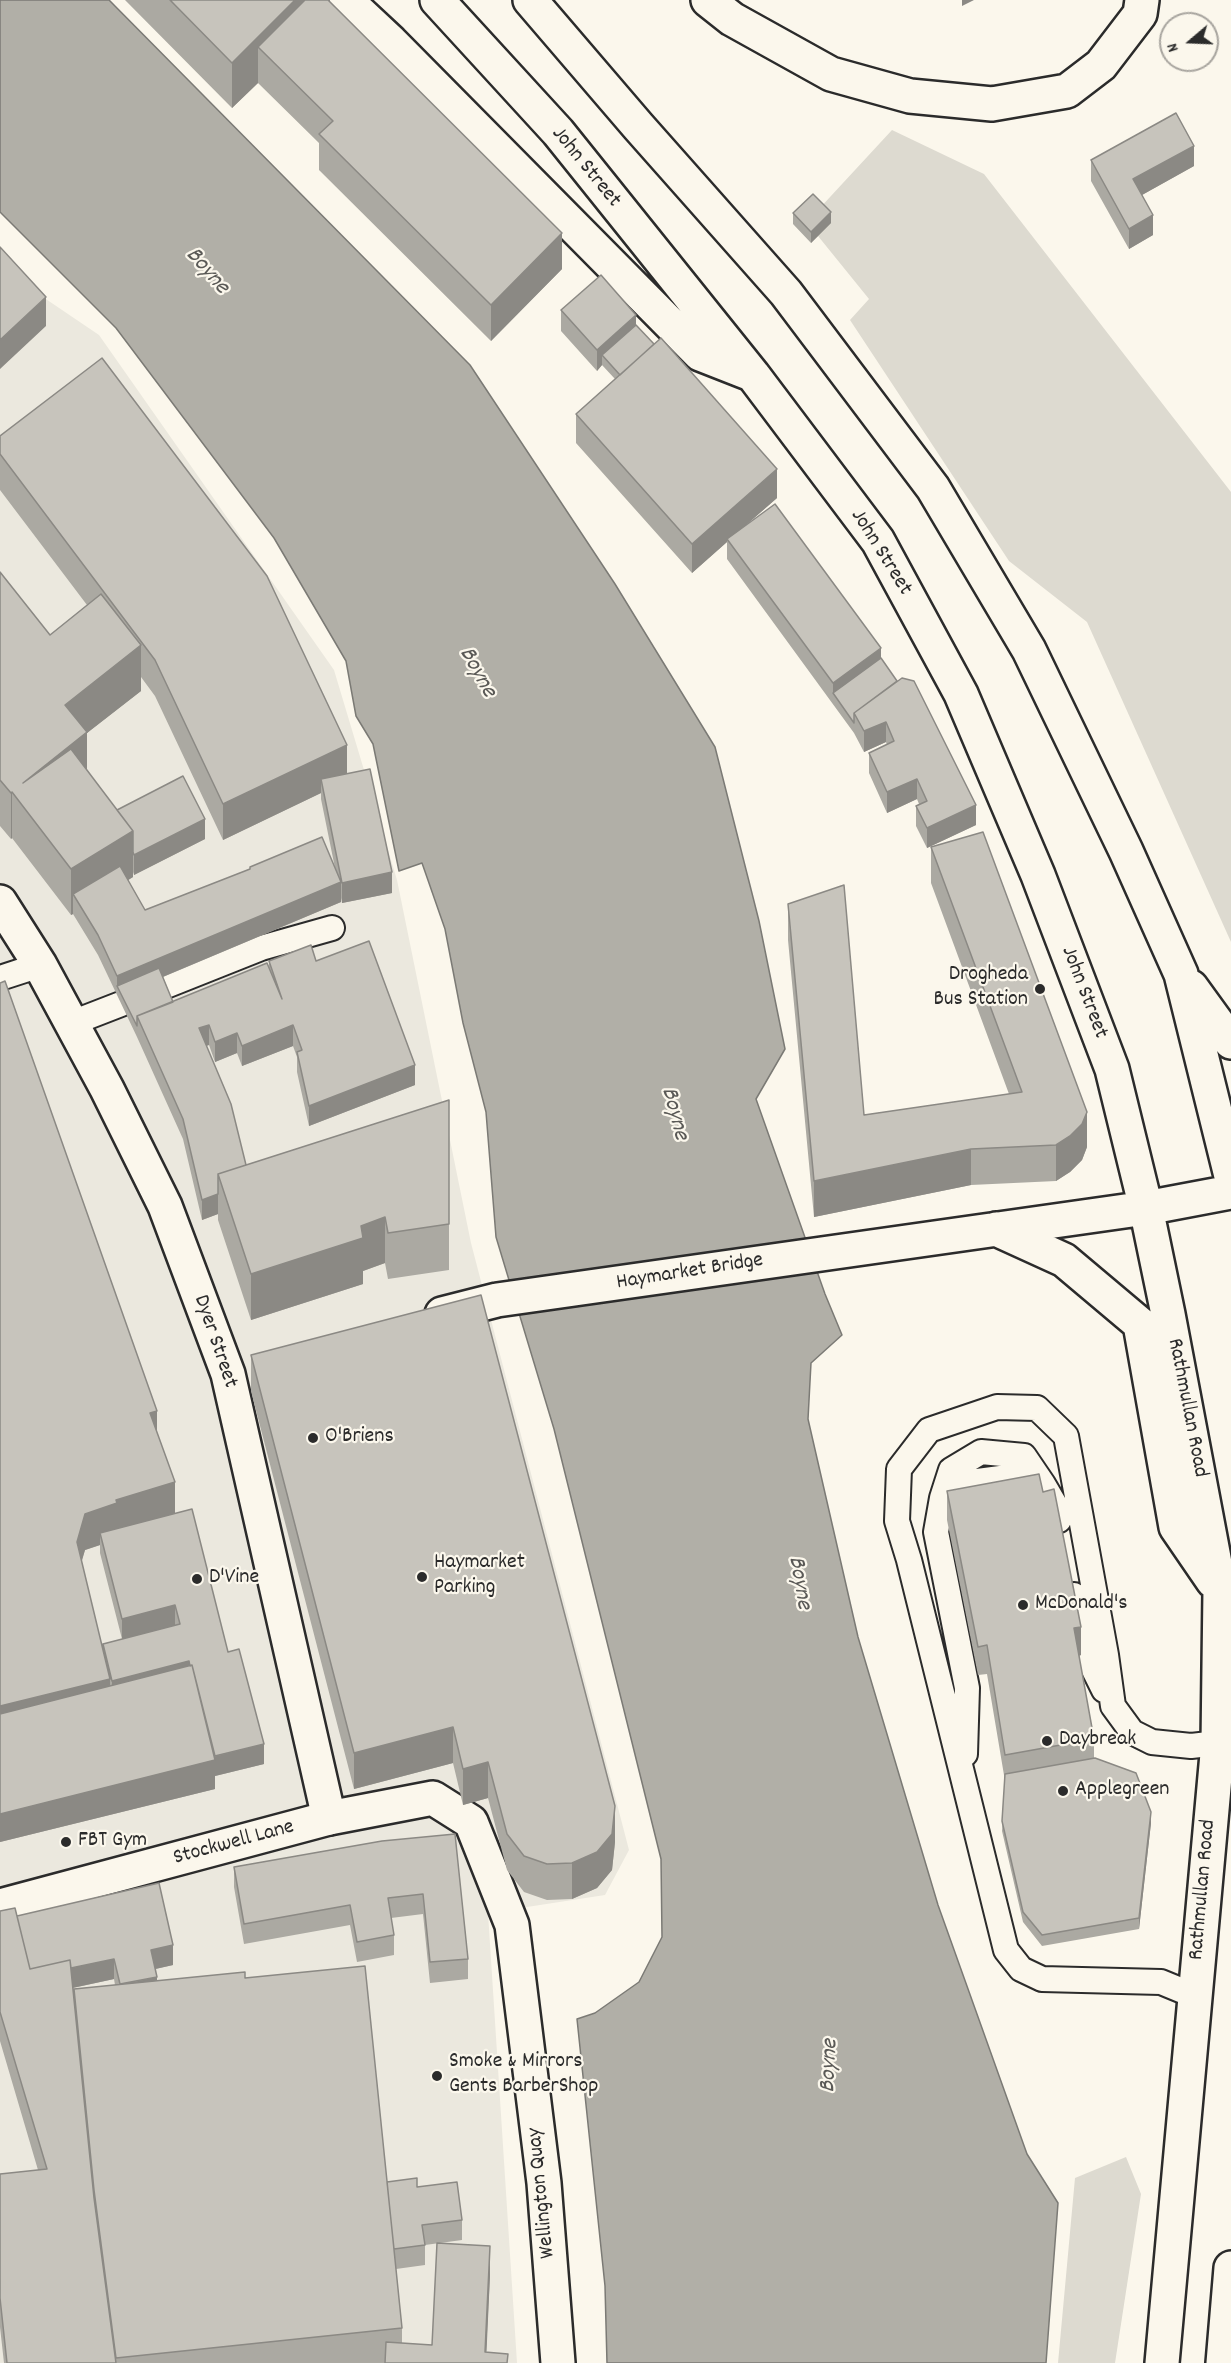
<!DOCTYPE html>
<html>
<head>
<meta charset="utf-8">
<style>
  body { margin:0 }
  #map { position:relative; width:1231px; height:2363px; overflow:hidden; background:#fbf7ec; font-family:Dekko,sans-serif }
  canvas { display:block }
  .north { position:absolute; left:1159px; top:12px; width:60px; height:60px; box-sizing:border-box; background:#fbf7ec; border:2px solid #a8a59f; border-radius:50%; rotate:251deg; font-size:16px; font-weight:700; line-height:24px; text-align:center; color:#2b2b2b }
  .north::after { content:''; display:block; margin:auto; width:21px; height:27px; background:#2b2b2b; clip-path:polygon(50% 0,100% 100%,50% 72%,0 100%) }
</style>
</head>
<body>
<div id="map">
<canvas width="1231" height="2363"></canvas>
<div class="north">N</div>
</div>
<script>
const ctx = document.querySelector('canvas').getContext('2d');
ctx.lineJoin = 'round';
function fillPath(path, color) { ctx.fillStyle = color; ctx.fill(path, 'evenodd'); }
function stroke(path, color, width, dash) { ctx.strokeStyle = color; ctx.lineWidth = width; ctx.lineCap = dash ? 'butt' : 'round'; ctx.setLineDash(dash || []); ctx.stroke(path); }
function drawText(font, color, halo, rows, align = 'center') {
  ctx.font = font + ' Dekko,sans-serif'; ctx.lineWidth = 4.5; ctx.setLineDash([]); ctx.textBaseline = 'middle'; ctx.strokeStyle = halo; ctx.fillStyle = color; for (const [text, x, y, turn = 0] of rows) {
    ctx.save(); ctx.translate(x, y); ctx.rotate((+turn || 0) * Math.PI / 180); ctx.textAlign = isNaN(turn) ? turn : align; if (halo) ctx.strokeText(text, 0, 0); ctx.fillText(text, 0, 0); ctx.restore();
  }
}
fillPath(new Path2D(`
  M0 268 99 335 334 670 397 880 471 1243 629 1850 605 1895 488 1913 517 2363H0Z`), '#ebe8de');
fillPath(new Path2D(`
  M892 130 984 174 1231 492V942L1087 622 1009 561 850 320 869 299 818 236V210Z
  M1126 2157 1141 2194 1115 2363H1058L1075 2178Z`), '#dddad0');
const water = new Path2D(`
  M0 0H109L470 365 615 584 715 747 759 921 785 1049 756 1099 825 1294 842 1335 811 1363 808 1419 858 1637 938 1905 1027 2154 1058 2203 1046 2363H607L605 2286 577 2019 595 2013 639 1982 662 1937 661 1859 554 1429 496 1237 486 1112 463 1023 445 929 422 863 399 871 373 744 356 716 346 661 274 538 116 328 0 212Z`);
fillPath(water, '#b1afa7');
stroke(water, '#7b7a75', 1.5);
const lane = new Path2D(`
  M0 978 40 965
  M163 987 261 948 332 928
  M72 1023 121 1004
  M942 1498 951 1470 981 1452 1024 1456 1043 1484
  M1074 1595 1086 1654 1104 1690
  M965 1754 967 1688 936 1532 942 1498 970 1482 1016 1476 1043 1484 1057 1508 1059 1520
  M1195 1996 1161 1982 1042 1979 1021 1969 1006 1950 909 1560 897 1521 899 1469 929 1430 997 1407 1037 1408 1066 1436 1106 1655 1113 1706 1132 1732 1152 1742 1191 1746 1218 1743`);
const street = new Path2D(`
  M708 0 732 19 831 74 910 96 992 104 1067 91 1101 65 1140 14 1142 0
  M0 1906 329 1818`);
const secondary = new Path2D(`
  M346 0 391 42 700 354 751 374
  M437 0 558 132 753 375 878 541 961 694 1038 875 1112 1069 1146 1208 1168 1314 1220 1590 1218 1743 1162 2363
  M530 0 638 126 786 293 933 488 1029 650 1126 851 1181 974 1231 1176
  M0 902 40 965 107 1089 165 1206 228 1374 329 1818 433 1798 471 1822 512 1925 544 2183 558 2363
  M1191 987 1231 1042
  M996 1229 1064 1260 1140 1324 1176 1527 1213 1581
  M442 1314 497 1300 1146 1208 1231 1192
  M1223 2363 1231 2268`);
stroke(lane, '#2b2b2b', 28);
stroke(street, '#2b2b2b', 38);
stroke(secondary, '#2b2b2b', 38);
stroke(lane, '#fbf7ec', 24);
stroke(street, '#fbf7ec', 33);
stroke(secondary, '#fbf7ec', 33);
fillPath(new Path2D(`
  M125 0H328L562 269 491 341 319 170V143L258 83 232 108Z
  M1091 160 1194 166 1142 195 1153 235 1129 249 1091 181Z
  M793 213 831 223 811 243 793 224Z
  M561 310 636 325 777 498 746 525 881 658 976 825 927 848 916 826V806L919 804 917 799 887 813 869 773V753L887 745 886 742 864 752 854 733 727 559V542L692 573 576 443V414L615 379 602 365 597 371 561 331Z
  M0 436 347 774 392 893 342 903 341 898V902L163 977 173 1002 269 967V961H316L415 1085 309 1126 297 1072V1057L293 1046 242 1066 237 1053 215 1062 209 1045 206 1046 246 1165 449 1100V1270L388 1279 385 1263 363 1271V1284L251 1320 218 1220V1214L202 1220 183 1139 137 1037 98 955 73 914 71 915 12 838 11 839 0 826V572L50 635 87 605 0 490ZM141 677 155 696 223 840 321 793V799L335 868 250 867V869L145 910 128 880 133 877V872L134 875 205 839 117 810 87 771V733L141 691Z
  M931 847 1087 1147 1082 1160 1070 1172 1056 1181 971 1185 814 1217 788 940V904L864 1115 1009 1094 931 883Z
  M0 983 157 1434 175 1513 228 1652 264 1764 215 1776V1789L0 1842ZM100 1545V1553L122 1639 103 1644V1651L81 1562 85 1550Z
  M251 1355 615 1842 612 1870 597 1888 572 1899 547 1900 524 1892 507 1870 488 1798 463 1805 453 1763 354 1789 251 1391Z
  M947 1491 1081 1655 1079 1656 1094 1739V1758L1151 1823 1139 1929 1042 1946 1023 1922 1002 1831 1005 1781 987 1674 978 1675 947 1520Z
  M455 1834 468 1959V1979L430 1983 423 1914 391 1918 394 1935V1955L357 1962 350 1925 244 1944 234 1887V1867Z
  M0 1911 173 1965 155 1969 157 1981 245 1978 387 2182 417 2187 462 2220V2240L425 2245V2265L396 2269 402 2328V2343L432 2345 490 2275 486 2353 508 2363H4L0 2327V2174L38 2170 0 2041ZM114 1979 115 1985 74 1989V1999L73 1988Z`), '#aba9a2');
fillPath(new Path2D(`
  M295 0H317L258 47V83L232 108V63Z
  M962 0H974L962 6Z
  M1194 146V166L1133 200V179Z
  M831 212V223L811 243V232Z
  M1153 215V235L1129 249V229Z
  M562 233V269L491 341V305Z
  M46 297V326L0 369V340Z
  M636 315V335L602 355V365L597 371V350Z
  M777 469V498L729 540 727 539V542L692 573V544Z
  M141 645V691L87 733V778L23 805 65 705Z
  M881 648V668L833 693V683Z
  M886 722V742L864 752V731Z
  M347 745V781L321 779V793L223 840V804Z
  M917 779V799L887 813V792Z
  M12 792V838L11 839V793Z
  M976 805V825L927 848V828Z
  M205 819V839L134 875V855Z
  M133 831V877L82 909 73 894V914L71 915V869Z
  M392 872V893L342 903V883Z
  M341 882V902L122 994 117 986V996V976Z
  M209 1025V1045L199 1048V1028Z
  M293 1025V1046L242 1066V1046Z
  M237 1033V1053L215 1062V1042Z
  M415 1065V1085L309 1126V1106Z
  M1087 1112V1147L1082 1160 1070 1172 1056 1181V1145Z
  M971 1149V1185L814 1217V1181Z
  M218 1194V1214L202 1220V1200Z
  M385 1217V1263L363 1271V1284L251 1320V1274L361 1226Z
  M157 1411V1447L150 1413Z
  M175 1482V1518L100 1533V1545L85 1550 77 1578V1542L85 1514 116 1500Z
  M175 1605V1626L122 1639V1619Z
  M1081 1627V1655L1074 1657V1628Z
  M189 1661V1682L112 1701V1681Z
  M110 1679V1715L0 1742V1706Z
  M453 1727V1763L354 1789V1753Z
  M264 1744V1764L215 1776V1789L0 1842V1814L213 1757Z
  M488 1762V1798L463 1805V1769Z
  M615 1806V1842L612 1870 597 1888 572 1899V1863Z
  M1151 1812V1823L1139 1929V1918Z
  M173 1945V1965L151 1970V1950Z
  M114 1959V1979L30 1997V1977Z
  M157 1977V1997L120 1985Z
  M490 2246V2275L486 2363 485 2352Z`), '#8b8984');
const building = new Path2D(`
  M170 0H295L232 63Z
  M305 0H328L562 233 491 305 319 134 333 121 258 47Z
  M1176 113 1194 146 1133 179 1153 215 1129 229 1091 160Z
  M813 194 831 212 811 232 793 213Z
  M0 247 46 297 0 340Z
  M601 275 636 315 597 350 561 310Z
  M636 325 654 344 620 375 602 355Z
  M661 338 777 469 692 544 576 414Z
  M102 358 267 576 347 745 223 804 155 660 0 454V436Z
  M775 504 881 648 833 683 727 539Z
  M0 572 50 635 101 594 141 645 65 705 87 732 23 783 71 749 133 831 71 869 12 792 11 793 0 780Z
  M881 658 897 681 854 713V723L833 693Z
  M902 678 914 681 976 805 927 828 916 806 927 801 917 779 887 792 869 753 894 741 886 722 864 731 854 713Z
  M370 769 392 872 342 883 321 779Z
  M183 776 205 819 134 855 133 852V831L117 810Z
  M983 832 1087 1112 1082 1124 1070 1136 1056 1145 971 1149 814 1181 788 904 844 885 864 1115 1022 1092 931 847Z
  M322 837 341 882 117 976 98 935 73 894 120 866 145 910 250 869V867Z
  M369 941 415 1065 309 1106 297 1052 302 1050 293 1025 242 1046 237 1033 215 1042 209 1025 199 1028 231 1104 246 1165 218 1174V1194L202 1200 183 1119 137 1016 267 963 282 999 269 961 311 945 316 961Z
  M159 968 173 1002 137 1016V1026L117 986Z
  M5 981 157 1411 150 1413 175 1482 116 1500 117 1503 85 1514 77 1542 110 1679 0 1706V983Z
  M449 1100V1224L388 1233 385 1217 361 1226 363 1238 251 1274 218 1174Z
  M481 1295 615 1806 612 1834 597 1852 572 1863 547 1864 524 1856 507 1834 488 1762 463 1769 453 1727 354 1753 251 1355Z
  M1039 1474 1043 1492 1054 1489 1081 1627 1074 1628 1094 1739 1005 1755 987 1645 978 1647 947 1491Z
  M192 1509 228 1652 239 1649 264 1744 215 1756 192 1665 190 1666 189 1661 112 1681 103 1644 180 1624 175 1605 122 1619 100 1533Z
  M192 1665 215 1760 0 1814V1714Z
  M1095 1758 1136 1773 1151 1812 1139 1918 1042 1935 1023 1912 1002 1821 1005 1774Z
  M455 1834 468 1959 430 1962 423 1894 388 1898 394 1935 357 1942 350 1905 244 1924 234 1867 382 1841Z
  M159 1883 173 1945 151 1950 157 1977 120 1984 114 1959 71 1968 70 1960 30 1969 17 1916Z
  M15 1908 30 1969 70 1960 94 2198 116 2363H7L0 2298V2174L47 2169 0 2012V1911Z
  M365 1966 402 2328 116 2358 94 2190 74 1989 245 1972V1978Z
  M417 2178V2187L457 2182 462 2220 422 2225 425 2245 394 2249 387 2182Z
  M437 2243 490 2246 485 2352 508 2354 507 2363H385L386 2342 432 2345Z`);
fillPath(building, '#c7c4bc');
stroke(building, '#8b8984', 1.5);
for (const [x, y, r, color] of [
  [1040,989,6,"#2b2b2b"],
  [313,1438,6,"#2b2b2b"],
  [422,1577,6,"#2b2b2b"],
  [197,1579,6,"#2b2b2b"],
  [1023,1605,6,"#2b2b2b"],
  [1047,1741,6,"#2b2b2b"],
  [1063,1791,6,"#2b2b2b"],
  [66,1842,6,"#2b2b2b"],
  [437,2076,6,"#2b2b2b"]
]) { const dot = new Path2D(); dot.arc(x, y, r, 0, 2 * Math.PI); ctx.fillStyle = color; ctx.fill(dot); stroke(dot, '#fbf7ec', 2); }
drawText('22px', '#2b2b2b', '#fbf7ec', [
  ["John Street",585,168,51],
  ["John Street",880,553,58],
  ["John Street",1083,993,69],
  ["Haymarket Bridge",690,1273,-9],
  ["Dyer Street",214,1342,71],
  ["Rathmullan Road",1186,1408,79],
  ["Stockwell Lane",234,1844,-15],
  ["Rathmullan Road",1204,1890,-85],
  ["Wellington Quay",543,2193,-96]
]);
drawText('22px', '#2b2b2b', '#fbf7ec', [
  ["Drogheda",1028,976,"right"],
  ["Bus Station",1028,1001,"right"],
  ["O'Briens",325,1438],
  ["Haymarket",434,1564],
  ["Parking",434,1589],
  ["D'Vine",209,1579],
  ["McDonald's",1035,1605],
  ["Daybreak",1059,1741],
  ["Applegreen",1075,1791],
  ["FBT Gym",78,1842],
  ["Smoke & Mirrors",449,2063],
  ["Gents BarberShop",449,2088]
], 'left');
drawText('italic 24px', '#5a5956', '#fbf7ec', [
  ["Boyne",206,272,49],
  ["Boyne",476,673,61],
  ["Boyne",673,1114,75],
  ["Boyne",798,1583,80],
  ["Boyne",831,2066,-87]
]);
</script>
</body>
</html>
